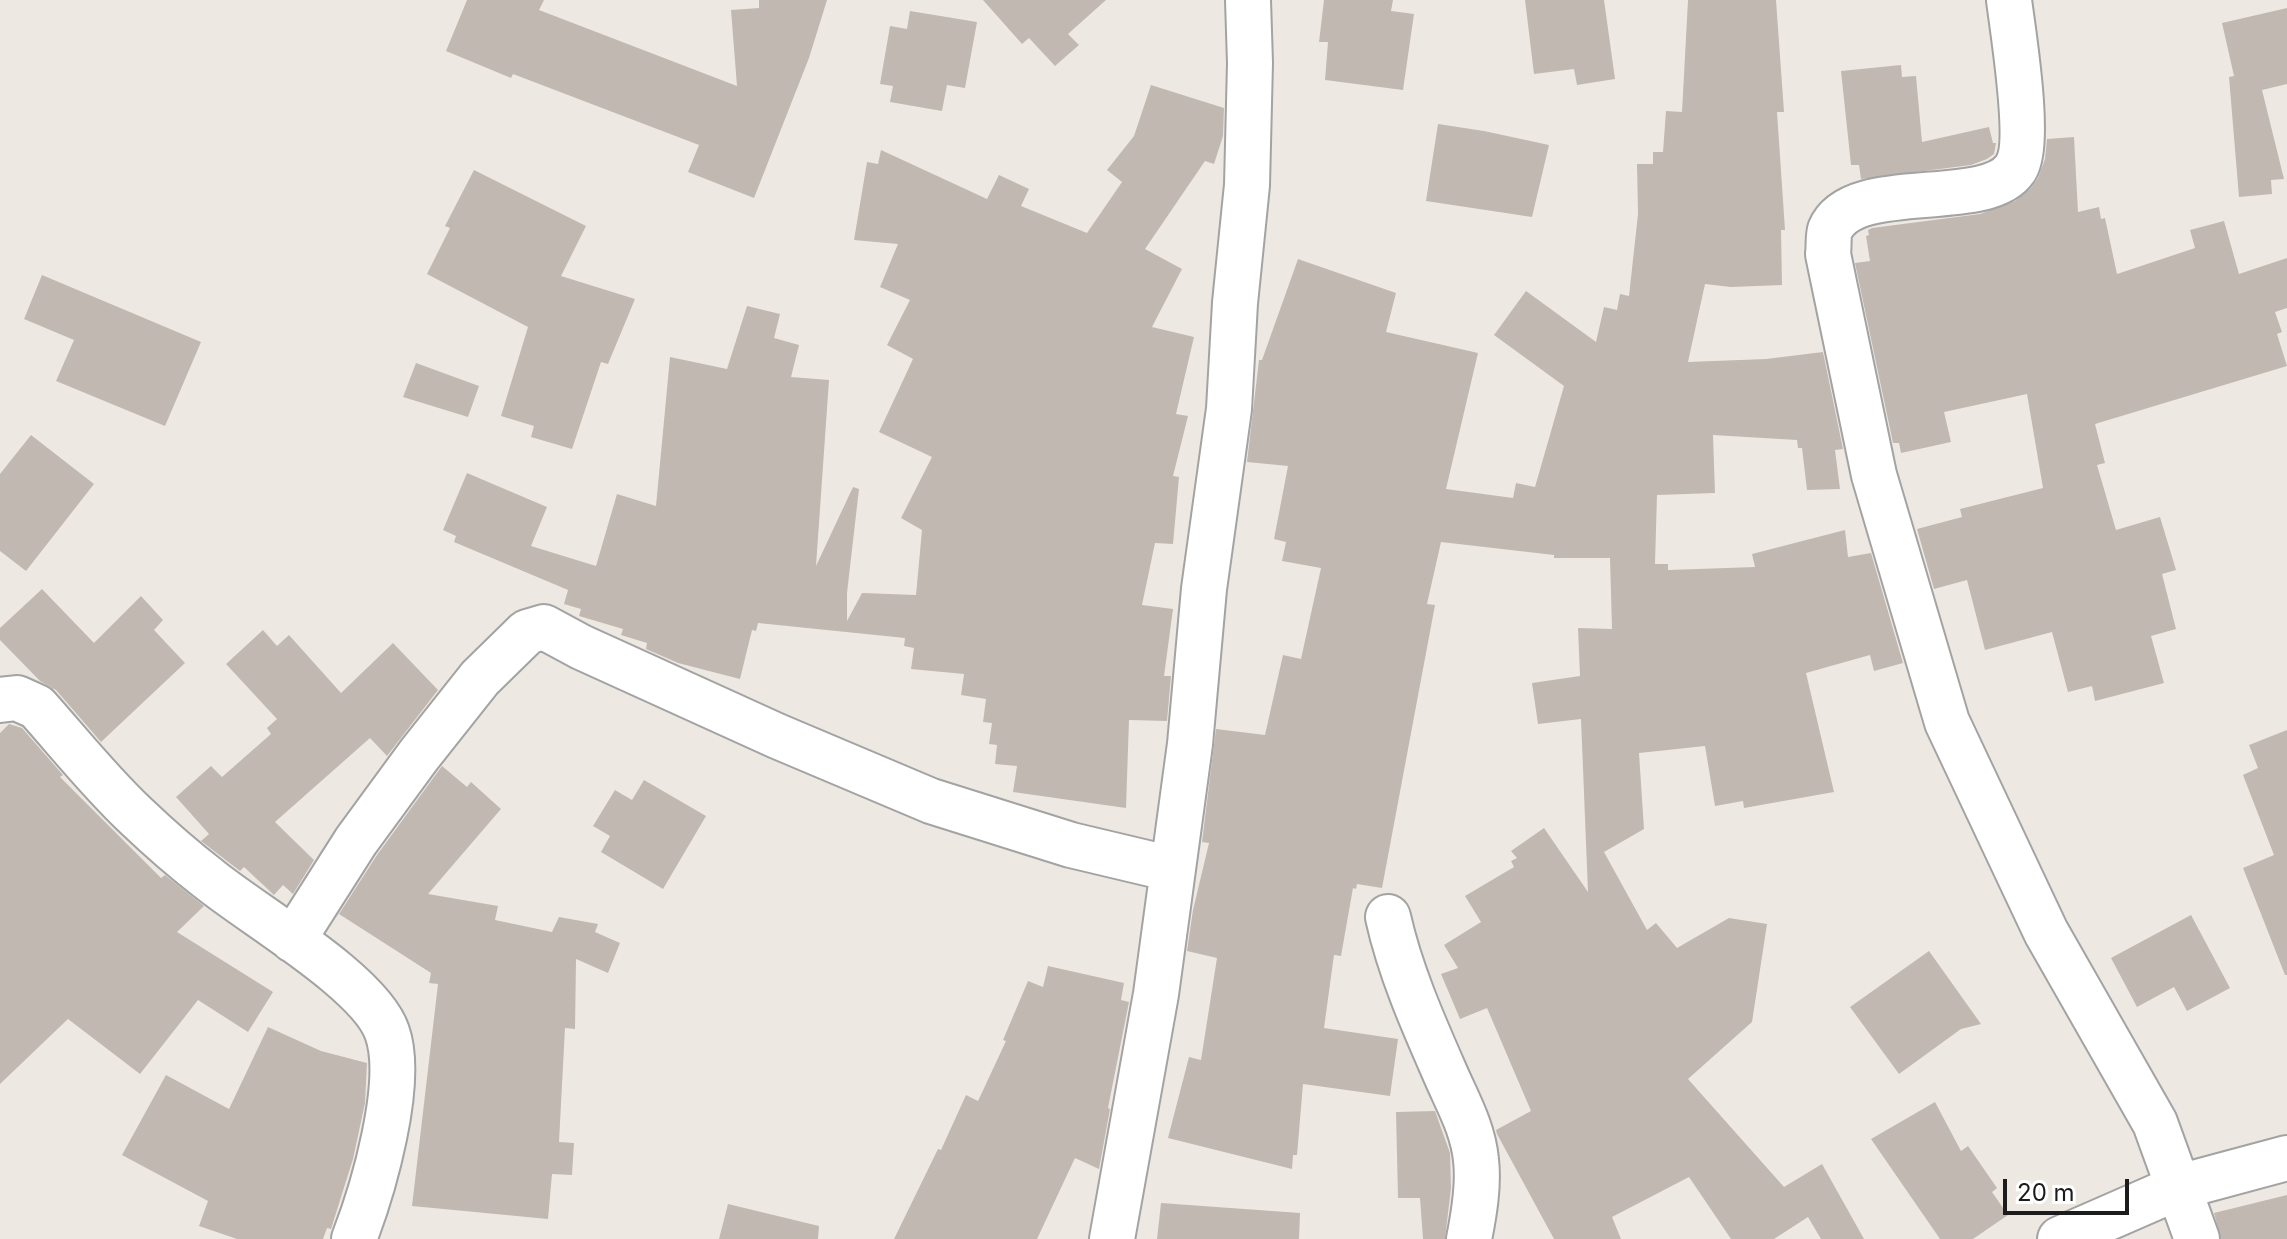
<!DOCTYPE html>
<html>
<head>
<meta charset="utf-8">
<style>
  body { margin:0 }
  #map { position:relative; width:2287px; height:1239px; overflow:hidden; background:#ede9e2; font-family:Inter,sans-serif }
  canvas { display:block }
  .scale { position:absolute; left:2003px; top:1179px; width:126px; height:36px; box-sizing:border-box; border:4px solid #1c1c1c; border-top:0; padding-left:10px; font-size:24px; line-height:28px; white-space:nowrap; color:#1c1c1c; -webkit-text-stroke:6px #fff; paint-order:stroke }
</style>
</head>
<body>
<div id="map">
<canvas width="2287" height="1239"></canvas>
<div class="scale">20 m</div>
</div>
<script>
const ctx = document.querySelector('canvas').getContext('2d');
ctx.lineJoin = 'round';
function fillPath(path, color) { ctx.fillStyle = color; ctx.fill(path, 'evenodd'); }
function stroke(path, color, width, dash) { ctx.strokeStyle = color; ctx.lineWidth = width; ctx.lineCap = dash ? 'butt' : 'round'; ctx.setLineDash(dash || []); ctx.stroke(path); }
fillPath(new Path2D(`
  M467 0H544L539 10 737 86 731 10 759 8V0H827L809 58 754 198 688 172 699 145 513 74 511 78 446 51Z
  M983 0H1106L1068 34 1079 45 1055 66 1029 38 1022 44Z
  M1324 0H1393L1391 11 1414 14 1403 90 1325 80 1328 42H1319Z
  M1525 0H1604L1615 79 1577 85 1574 69 1534 74Z
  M1688 0H1776L1784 112H1777L1785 230H1781L1782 285 1731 287 1705 284 1688 362 1766 359 1823 352 1843 449 1835 450 1840 489 1807 490 1802 448H1798L1797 440 1713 435 1715 493 1657 495 1655 564H1668V570L1755 567 1752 554 1845 530 1848 557 1871 553 1903 663 1874 671 1870 655 1806 673 1834 792 1744 808 1743 801 1715 806 1705 746 1639 753 1644 829 1604 852 1647 930 1656 923 1677 948 1729 918 1767 924 1752 1022 1688 1079 1784 1187 1822 1164 1864 1239H1821L1808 1217 1774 1239H1731L1689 1177 1612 1217 1621 1239H1554L1497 1134 1496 1130 1531 1111 1487 1008 1460 1019 1441 974 1458 968 1444 945 1481 922 1465 896 1514 867 1511 861 1517 858 1511 851 1544 828 1588 892 1581 719 1538 724 1532 683 1580 676 1578 628 1612 629 1610 558H1554V555L1441 542 1427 604 1435 605 1382 888 1357 884 1356 889 1353 888 1341 956 1334 955 1324 1028 1398 1039 1390 1096 1303 1084 1297 1155H1293L1292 1169 1168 1138 1189 1057 1201 1060 1217 958 1187 951 1193 910 1209 843 1202 842 1216 729 1265 735 1283 655 1301 659 1321 568 1282 561 1286 542 1274 539 1288 466 1247 462 1259 360H1262L1298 259 1396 293 1386 332 1478 353 1446 489 1513 498 1516 483 1535 487 1564 386 1494 335 1526 291 1596 342 1604 307 1617 310 1620 294 1629 296 1638 214 1637 164H1653V152H1663L1666 111 1682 112Z
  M2287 8V84L2262 90 2284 179 2271 180 2272 194 2239 197 2229 77 2234 76 2222 23Z
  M910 11 977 22 965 88 947 85 942 111 890 102 893 86 880 84 890 26 907 29Z
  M1901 65 1902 77 1916 76 1922 142 1989 127 1993 143H1996L1994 154 1987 159 1971 165 1861 179 1859 165H1851L1841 71Z
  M1151 85 1224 108 1223 136 1214 164 1205 161 1145 249 1182 269 1152 327 1194 337 1176 414 1188 416 1173 476 1179 477 1173 544 1155 543 1142 605 1173 609 1164 676H1171L1167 721 1129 720 1126 808 1013 792 1017 766 995 764 997 745 989 744 992 723 983 722 986 699 961 695 964 674 911 669 914 648 904 646 905 638 758 623 756 631 752 630 740 679 678 663 646 649 647 643 621 635 623 629 579 616 581 609 564 604 568 590 454 542 456 536 443 530 467 473 547 507 531 546 596 566 617 494 656 506 670 357 727 369 747 306 780 314 774 338 799 345 791 377 829 380 816 566 853 487 859 489 847 593V621L862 593 916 595 922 530 901 518 932 457 879 432 913 359 887 345 910 300 880 287 898 244 854 240 867 162 878 164 881 150 987 199 999 175 1029 189 1021 206 1087 233 1122 182 1107 170 1134 136Z
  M1438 124 1484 131 1549 145 1532 217 1426 201Z
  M2074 137 2078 212 2099 207 2101 219 2105 218 2117 274 2195 248 2190 230 2224 221 2239 274 2287 258V308L2275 312 2282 332 2277 334 2287 366 2095 424 2105 463 2097 465 2116 530 2160 517 2176 570 2162 574 2176 629 2151 636 2164 683 2095 701 2092 686 2068 692 2052 632 1985 650 1967 580 1934 589 1917 529 1962 517 1960 509 2043 488 2027 394 1944 412 1951 442 1901 453 1899 443H1893L1855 263 1870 261 1866 236 1869 235 1868 230 1872 228 1980 214 2015 201 2031 188 2038 178 2045 159 2047 139Z
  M474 170 586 226 561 276 635 299 608 364 601 362 572 449 531 437 534 426 501 416 528 327 427 274 450 228 445 226Z
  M42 275 201 342 165 426 56 381 74 340 24 319Z
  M416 363 479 386 468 417 403 397Z
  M31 435 94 484 26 571 0 551V474Z
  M42 589 94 643 141 596 163 620 154 630 185 663 101 742 56 690 40 681 0 640V628Z
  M263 630 277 646 289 635 341 693 393 643 438 690 387 756 370 738 275 822 314 860 293 894 283 885 274 895 244 867 240 871 201 841 209 834 176 797 211 766 222 777 271 734 267 728 277 719 226 664Z
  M9 724 22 728 63 775 60 777 161 878 165 875 204 906 177 932 273 992 248 1032 198 1000 140 1074 68 1019 0 1084V733Z
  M2287 730V975H2285L2243 868 2274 855 2243 775 2258 768 2249 745Z
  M442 766 467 787 471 782 501 809 428 894 498 906 495 920 552 932 559 917 598 924 595 932 620 943 608 973 576 959 575 1029 565 1028 559 1142 574 1143 572 1175 552 1174 548 1219 412 1206 438 984 429 983 431 973 339 914 377 855Z
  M644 780 706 816 663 889 601 852 610 836 593 826 615 790 632 800Z
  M2191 915 2230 988 2187 1011 2174 987 2137 1007 2111 958Z
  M1929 951 1981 1024 1961 1029 1899 1074 1850 1007Z
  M1048 966 1124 983 1121 1000 1129 1002 1108 1108 1110 1109 1099 1169 1075 1158 1037 1239H894L938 1149 941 1150 966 1095 978 1101 1006 1041 1003 1040 1028 981 1043 987Z
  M268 1027 321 1051 367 1063 365 1103 353 1159 331 1229 327 1228 323 1239H237L199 1226 208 1201 122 1155 166 1075 229 1109Z
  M1935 1102 1961 1151 1968 1146 1997 1188 1992 1192 2008 1215 1973 1239H1940L1871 1139Z
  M1435 1111 1450 1153 1451 1188 1445 1239H1423L1420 1198H1398L1396 1112Z
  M2287 1195V1239H2221L2214 1213Z
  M1161 1203 1300 1213 1299 1239H1157Z
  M728 1204 819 1226 818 1239H719Z`), '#c1b8b2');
const minor = new Path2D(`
  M2009 0C2013 32 2032 145 2015 169 1986 212 1852 176 1830 230 1828 236 1829 247 1828 254L1874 475 1947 722 2046 932 2155 1123 2197 1239
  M0 700 17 698 37 707C69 743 100 782 135 815 158 837 183 859 209 879 253 915 370 982 387 1032 405 1082 373 1190 354 1239
  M1388 917C1400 971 1423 1023 1445 1073 1457 1101 1473 1128 1476 1160 1479 1185 1474 1214 1469 1239
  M293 940 356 841 419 755 480 678 527 632 544 627 581 647 777 736 931 801 1071 845 1172 869
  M1112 1239 1156 994 1190 744 1204 589 1229 409 1235 303 1247 185 1250 63 1248 0
  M2060 1239 2179 1187 2287 1158`);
stroke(minor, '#a3a3a3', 48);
stroke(minor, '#fff', 44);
</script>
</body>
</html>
